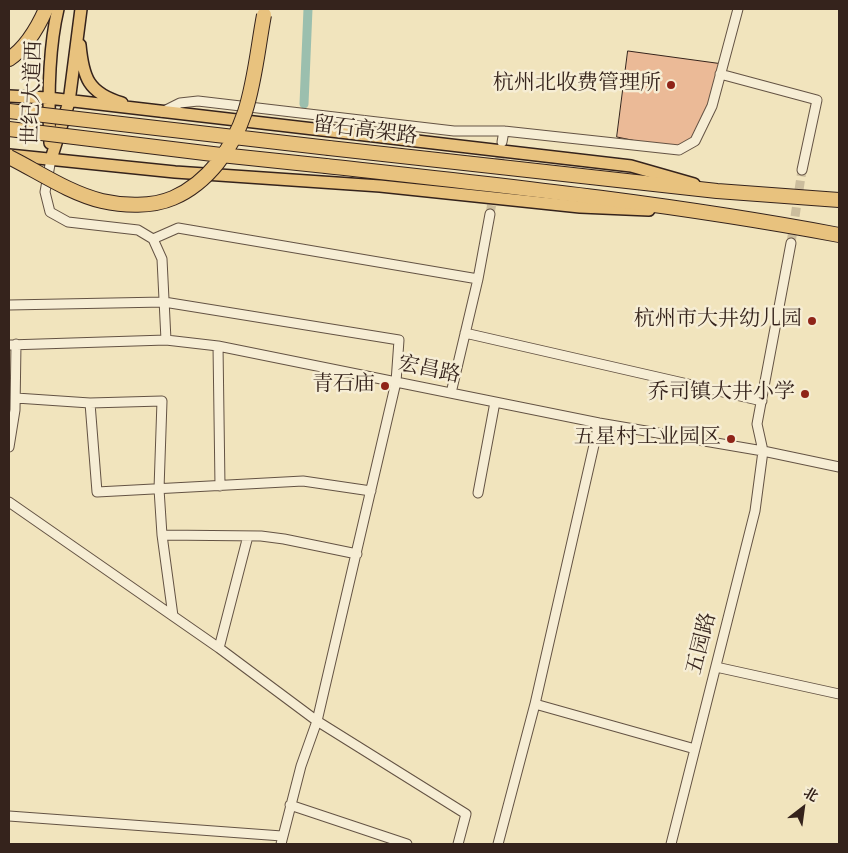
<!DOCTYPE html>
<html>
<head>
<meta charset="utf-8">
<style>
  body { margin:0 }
  #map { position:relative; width:848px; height:853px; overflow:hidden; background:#f1e4bd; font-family:"IM FELL DW Pica","Noto Serif SC",serif }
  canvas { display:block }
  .frame { position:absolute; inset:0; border:10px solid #35231c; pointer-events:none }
  .north { position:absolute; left:778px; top:783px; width:50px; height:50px; -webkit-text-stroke:4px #f6edd4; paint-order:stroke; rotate:30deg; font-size:14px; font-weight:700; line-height:20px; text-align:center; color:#35231c }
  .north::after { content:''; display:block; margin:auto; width:18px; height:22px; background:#35231c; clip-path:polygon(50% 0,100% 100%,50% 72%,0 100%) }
</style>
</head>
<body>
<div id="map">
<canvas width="848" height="853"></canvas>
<div class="frame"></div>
<div class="north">北</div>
</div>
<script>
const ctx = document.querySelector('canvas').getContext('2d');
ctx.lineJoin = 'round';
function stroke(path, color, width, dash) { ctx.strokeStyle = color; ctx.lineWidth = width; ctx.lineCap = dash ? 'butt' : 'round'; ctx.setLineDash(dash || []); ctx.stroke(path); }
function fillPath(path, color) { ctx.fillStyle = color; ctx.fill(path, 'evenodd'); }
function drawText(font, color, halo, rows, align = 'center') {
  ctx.font = font + ' "IM FELL DW Pica","Noto Serif SC",serif'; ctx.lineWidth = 5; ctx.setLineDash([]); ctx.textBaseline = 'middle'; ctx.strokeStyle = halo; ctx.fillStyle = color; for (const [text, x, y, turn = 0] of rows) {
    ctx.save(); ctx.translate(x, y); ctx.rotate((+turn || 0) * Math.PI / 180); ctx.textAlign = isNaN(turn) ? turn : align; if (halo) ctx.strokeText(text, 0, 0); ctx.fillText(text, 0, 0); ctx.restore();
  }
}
stroke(new Path2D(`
  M304 104 308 9`), '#9bbfae', 9);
const building = new Path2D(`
  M628 51 723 64 695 141 679 150 617 137Z`);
fillPath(building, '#ebba97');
stroke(building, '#35231c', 1);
stroke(new Path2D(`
  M490 214 502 146
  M791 243 802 170`), '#cbbd9d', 9, [9, 4.5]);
const minor = new Path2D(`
  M720 74 817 100 802 170
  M162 112 180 103 198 101 454 131H504L679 150 695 141 712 106 738 9
  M502 142 504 131
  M51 159 45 192 50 212 68 222 138 230 153 239 162 259 166 340
  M153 239 178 228 478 279
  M9 305 164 302 399 340 396 382 317 721 466 814 458 844
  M465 333 762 401
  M9 345 166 340 218 346 599 423 763 451 839 467
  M218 346 220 486
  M451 393 478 279 490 214
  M16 398 90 403 97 492 303 481 371 491
  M90 403 162 401 159 489 162 535 173 616
  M9 447 15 410 16 344
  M478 493 495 402
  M9 502 219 648
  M162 535 261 536 284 539 357 554
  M248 536 219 648 317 721 301 766 281 844
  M716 667 839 694
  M535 704 599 423
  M290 805 407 844
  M9 816 282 836
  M498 844 535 704 695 749
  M671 844 755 511 763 451 757 424 791 243`);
const major = new Path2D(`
  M80 45C83 77 88 93 122 103
  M9 96 48 98 631 166 694 184
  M50 143C48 99 48 51 58 9
  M9 155 175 172 380 186 580 207 649 210
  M51 159 69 102 81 9`);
const highway = new Path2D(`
  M9 59C26 48 38 27 46 9
  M329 148 717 191 839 200
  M326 166C498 185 670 203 839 235`);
stroke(minor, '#645344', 11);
stroke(major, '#35231c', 14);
stroke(highway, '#35231c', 16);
stroke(minor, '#f6edd4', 9);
stroke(major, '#e8c27e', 11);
stroke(highway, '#e8c27e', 14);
const highwayBridge = new Path2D(`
  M9 111 329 148
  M9 129 221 155 326 166
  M9 157C39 172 69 193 102 201 124 206 152 207 173 198 208 183 233 148 245 112 255 81 258 47 264 15`);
stroke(highwayBridge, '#35231c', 16, []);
stroke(highwayBridge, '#e8c27e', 14);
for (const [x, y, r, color] of [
  [671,85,5,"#8f2418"],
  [812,321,5,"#8f2418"],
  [385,386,5,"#8f2418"],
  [805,394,5,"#8f2418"],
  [731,439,5,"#8f2418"]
]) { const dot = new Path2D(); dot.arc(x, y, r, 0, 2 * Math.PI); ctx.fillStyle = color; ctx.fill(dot); stroke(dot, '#f6edd4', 2); }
drawText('21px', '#35231c', '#f6edd4', [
  ["杭州北收费管理所",661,85],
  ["杭州市大井幼儿园",802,321],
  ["青石庙",375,386],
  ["乔司镇大井小学",795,394],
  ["五星村工业园区",721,439]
], 'right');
drawText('21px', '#35231c', '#f6edd4', [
  ["世纪大道西",34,93,-88],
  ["留石高架路",365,132,7],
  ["宏昌路",429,371,12],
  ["五园路",703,644,-76]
]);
</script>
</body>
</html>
